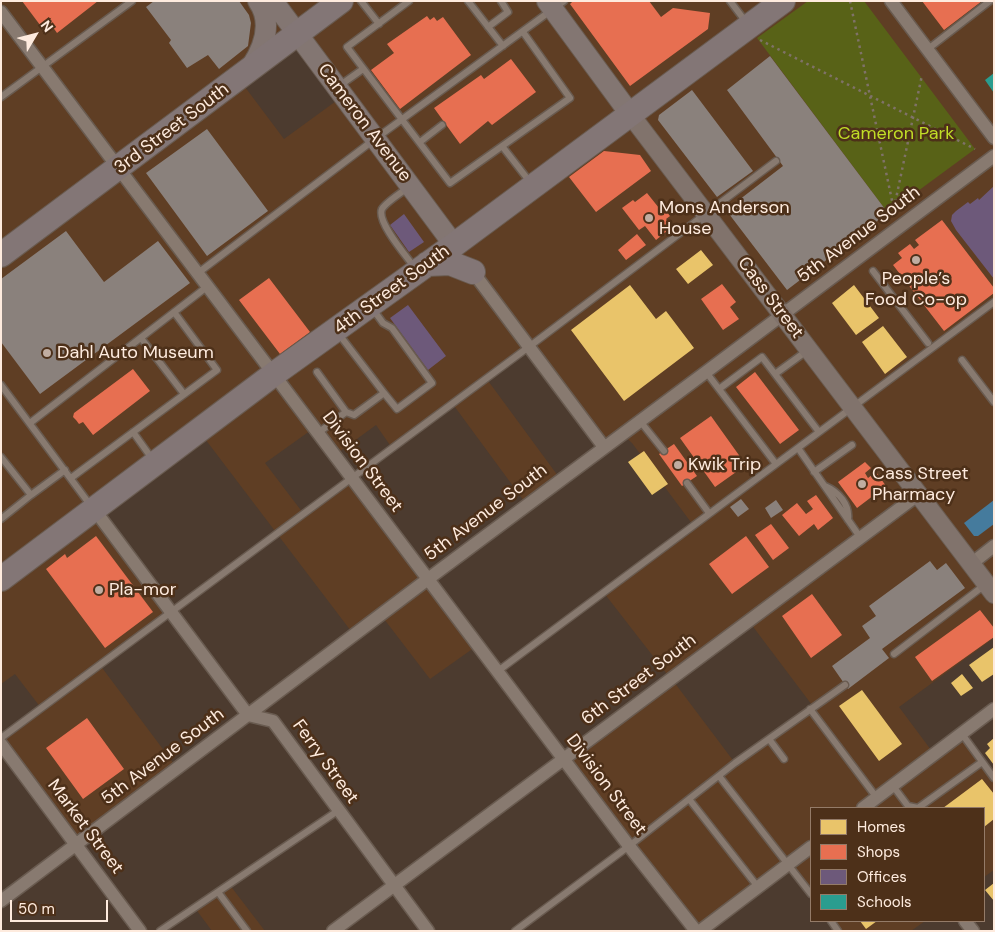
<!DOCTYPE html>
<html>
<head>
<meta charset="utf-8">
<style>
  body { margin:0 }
  #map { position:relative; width:995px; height:932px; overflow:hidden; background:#4c3b2f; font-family:"DM Sans",sans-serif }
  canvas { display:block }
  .frame { position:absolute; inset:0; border:2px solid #feebde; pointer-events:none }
  .legend { position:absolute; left:810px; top:807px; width:175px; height:115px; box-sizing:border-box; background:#4d3019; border:1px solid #947b68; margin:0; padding:6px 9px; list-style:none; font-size:15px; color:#feebde }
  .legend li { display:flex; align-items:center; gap:10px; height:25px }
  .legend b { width:25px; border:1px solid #947b68 }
  .north { position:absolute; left:10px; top:10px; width:50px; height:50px; -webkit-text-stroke:4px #4d3019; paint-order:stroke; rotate:53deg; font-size:14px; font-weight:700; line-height:20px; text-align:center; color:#feebde }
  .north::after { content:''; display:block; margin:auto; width:18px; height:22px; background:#feebde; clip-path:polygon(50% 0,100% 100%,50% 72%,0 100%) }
  .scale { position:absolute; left:10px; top:900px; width:98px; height:22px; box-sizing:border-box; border:2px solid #feebde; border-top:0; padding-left:6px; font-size:15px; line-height:18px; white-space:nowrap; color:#feebde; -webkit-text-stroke:4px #4d3019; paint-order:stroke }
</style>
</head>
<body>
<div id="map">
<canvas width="995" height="932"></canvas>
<div class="frame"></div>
<ul class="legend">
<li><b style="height:14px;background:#e9c46a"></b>Homes</li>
<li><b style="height:14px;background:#e76f51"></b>Shops</li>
<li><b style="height:14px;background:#6d597a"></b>Offices</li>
<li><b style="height:14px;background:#2a9d8f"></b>Schools</li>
</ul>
<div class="north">N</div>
<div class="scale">50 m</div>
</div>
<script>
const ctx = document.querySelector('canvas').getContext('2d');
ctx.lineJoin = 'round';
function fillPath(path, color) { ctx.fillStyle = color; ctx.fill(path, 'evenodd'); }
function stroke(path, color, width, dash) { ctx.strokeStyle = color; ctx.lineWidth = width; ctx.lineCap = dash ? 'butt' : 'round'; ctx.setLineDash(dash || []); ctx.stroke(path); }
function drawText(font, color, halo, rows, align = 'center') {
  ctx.font = font + ' "DM Sans",sans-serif'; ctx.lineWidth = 5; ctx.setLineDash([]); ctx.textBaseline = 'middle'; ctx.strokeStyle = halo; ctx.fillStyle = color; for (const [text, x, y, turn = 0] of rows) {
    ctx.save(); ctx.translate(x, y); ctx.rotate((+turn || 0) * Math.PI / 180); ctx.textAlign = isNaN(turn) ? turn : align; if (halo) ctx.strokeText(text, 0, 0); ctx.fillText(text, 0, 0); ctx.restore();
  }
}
fillPath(new Path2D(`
  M1 1H994V638L899 707 931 750 961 728 994 771V870L984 877V808H811V894L789 864 700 931 563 758 670 678 604 593 693 525 632 443 622 434 604 447 530 346 486 378 561 480 527 505 452 403 392 448 376 425 335 455 314 428 265 463 303 513 352 478 478 645 430 679 381 615 354 635 199 431 94 509 170 612 100 665 177 768 76 844 1 738 41 708 15 674 1 684ZM298 35 343 96 284 139 239 79ZM748 620 812 705 735 763 671 678Z
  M229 884 265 931H212L195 908Z
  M831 921H925L911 931H838Z`), '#5f3e24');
fillPath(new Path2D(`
  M808 1H864L975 149 888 213 757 38Z`), '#586217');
fillPath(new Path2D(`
  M701 250 713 265 688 284 676 269Z
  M630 285 656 319 666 311 694 348 624 401 571 330Z
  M854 285 879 318 856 335 832 303Z
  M883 326 907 357 885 374 862 342Z
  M644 451 668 484 652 495 628 462Z
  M994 647V674L982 682 969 665Z
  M962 674 973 688 961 696 951 683Z
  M862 690 902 744 879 761 839 706Z
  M994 738V765L985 753 990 748 987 744Z
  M982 779 994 794V819L984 827V808H943Z
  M994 883V901L985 890Z
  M860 921H877L866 929Z`), '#e9c46a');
fillPath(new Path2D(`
  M22 1H98L57 33 50 23 43 29Z
  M573 1H649L661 17 673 8 710 13 708 29 630 86 570 4Z
  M922 1H982L944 30Z
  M427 16 430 20 434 17 437 21 443 17 471 55 400 109 371 70 394 53 387 44Z
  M511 59 536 92 492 125 488 121 460 144 434 108 481 75 484 79Z
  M604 151 640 155 651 171 596 212 569 177Z
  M647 193 659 208 662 206 670 216 666 219 672 227 656 240 645 226 639 230 622 208 633 200 635 202Z
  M942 220 994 288V293L944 331 893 265 902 258 898 253 910 244 914 249 919 245 915 240Z
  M637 234 646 245 626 260 618 250Z
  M269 278 310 332 280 354 239 300Z
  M722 284 736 302 730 307 739 319 723 330 701 299Z
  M133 369 150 391 93 435 83 422 79 424 76 420 73 417 74 413Z
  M755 372 799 430 780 444 736 387Z
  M711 416 746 465 715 487 680 438Z
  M674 444 697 476 682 486 659 454Z
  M865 462 871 468 865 473 868 478 876 472 886 486 857 508 838 482Z
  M816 495 833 518 818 530 814 524 799 536 782 515 797 503 806 514 813 509 807 501Z
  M771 524 789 548 773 560 755 535Z
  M96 536 153 612 105 648 46 569 65 554 67 558Z
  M746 536 769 567 732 594 709 564Z
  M812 594 842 635 811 658 782 616Z
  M980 610 994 628V637L932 681 915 657Z
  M87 718 124 769 83 799 46 748Z`), '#e76f51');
fillPath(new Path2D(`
  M994 186V279L956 230 951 221 952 215 956 211 968 202 970 204 978 198 979 200Z
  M404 214 424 242 409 252 390 225Z
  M408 305 446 356 428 370 390 318Z`), '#6d597a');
fillPath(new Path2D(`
  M994 73V93L985 80Z`), '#2a9d8f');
fillPath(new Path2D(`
  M994 500V524L978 536H974L964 523Z`), '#457b9d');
fillPath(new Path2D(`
  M154 1H239L249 15 251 23 248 46 219 69 208 55 187 68 169 43 171 40 146 7Z
  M770 56 888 213 787 290 726 210 783 166 727 90Z
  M692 90 753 171 717 197 658 120 659 115Z
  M207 129 268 211 207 256 146 173Z
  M66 231 104 282 158 241 190 283 40 394 1 342V279Z
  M741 499 749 509 738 517 730 507Z
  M776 500 783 510 771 518 765 508Z
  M930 561 937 570 946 563 965 588 882 649 889 658 848 689 832 666 870 638 862 626 876 616 869 606Z`), '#8a817c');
const lane = new Path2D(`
  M361 1 379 24
  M409 1 347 47 450 183 570 98 523 32
  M468 1 503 46
  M730 1 746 22
  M488 27 508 12 501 1
  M928 49 990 1
  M339 86 363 69
  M1 97 132 1
  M420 142 442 125
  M502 146 530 182
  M409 187C402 192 386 202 382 209 376 222 408 258 415 268
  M873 271 928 343
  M198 273 375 139 564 1
  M372 308 383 323 392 328 432 383 397 409 384 393
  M338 333 384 393 354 415 346 412
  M141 338 184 394
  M962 360 994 402
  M317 372 346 412 318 433
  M706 372 776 464
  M775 374 808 350
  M1 385 91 506
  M719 389 762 357 819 432
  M640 421 664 451
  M30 423 208 286
  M133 432 153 460
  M798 448 860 537
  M1 457 31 495
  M814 472 852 445
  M71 478 217 370 174 312
  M687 483 709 513
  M825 486C839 492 850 505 848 520
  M1 519 31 495 65 470
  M894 654 986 584
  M498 671 994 302
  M810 709 877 798
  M962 734 994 778
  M1 738 530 346 776 161
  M769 739 784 759
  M719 776 811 894
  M893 786 908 806 918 808 982 762
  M689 799 758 887
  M218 892 247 931
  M831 921 838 931
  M160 931 339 810
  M515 931 629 846 735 763 845 685`);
const street = new Path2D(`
  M891 1 994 138
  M1 12 629 846 696 931
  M473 272 604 447
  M94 509 248 715 273 721 428 931
  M971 564 994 546
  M1 744 140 931
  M863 808 994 709
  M1 901 440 570 706 372 994 156
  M965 921 973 931
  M333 931 919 494
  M700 931 811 847`);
const secondary = new Path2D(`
  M630 114 994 594`);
const primary = new Path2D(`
  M273 1 454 245
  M547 1 630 114
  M251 67C264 47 273 22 258 1`);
const highway = new Path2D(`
  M1 255 341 1
  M427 264 450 263 473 272
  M1 579 274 374 454 245 783 1`);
stroke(lane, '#695b50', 9);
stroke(street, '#695b50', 15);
stroke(secondary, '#695b50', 20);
stroke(primary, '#695b50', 22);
stroke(highway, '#695b50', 26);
stroke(new Path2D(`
  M850 1 894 210
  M760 40 975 149
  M894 208 922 75`), '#7f7268', 2.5, [2.5, 4]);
stroke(lane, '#887a70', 6);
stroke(street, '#887a70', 12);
stroke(secondary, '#81736c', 18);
stroke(primary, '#837672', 20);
stroke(highway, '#837676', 24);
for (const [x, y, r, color] of [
  [649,218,5,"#c0ada1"],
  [916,260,5,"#c0ada1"],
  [47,353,5,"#c0ada1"],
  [678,465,5,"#c0ada1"],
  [862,484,5,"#c0ada1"],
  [99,590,5,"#c0ada1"]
]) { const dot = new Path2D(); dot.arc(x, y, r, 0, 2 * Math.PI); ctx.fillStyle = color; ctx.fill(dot); stroke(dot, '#4d3019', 2); }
drawText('18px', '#feebde', '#4d3019', [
  ["Cameron Avenue",364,123,53],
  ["3rd Street South",172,129,-37],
  ["5th Avenue South",859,235,-37],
  ["4th Street South",392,290,-36],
  ["Cass Street",770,298,53],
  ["Division Street",362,462,53],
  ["5th Avenue South",486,513,-37],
  ["6th Street South",639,680,-37],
  ["5th Avenue South",163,757,-37],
  ["Ferry Street",325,762,54],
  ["Division Street",606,785,53],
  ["Market Street",85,827,53]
]);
drawText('18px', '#c1dd27', '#4d3019', [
  ["Cameron Park",896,134]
]);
drawText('18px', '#feebde', '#4d3019', [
  ["Mons Anderson",659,208],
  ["House",659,229],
  ["People’s",916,279,"center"],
  ["Food Co-op",916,300,"center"],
  ["Dahl Auto Museum",57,353],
  ["Kwik Trip",688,465],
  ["Cass Street",872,474],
  ["Pharmacy",872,495],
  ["Pla-mor",109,590]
], 'left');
</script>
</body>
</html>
